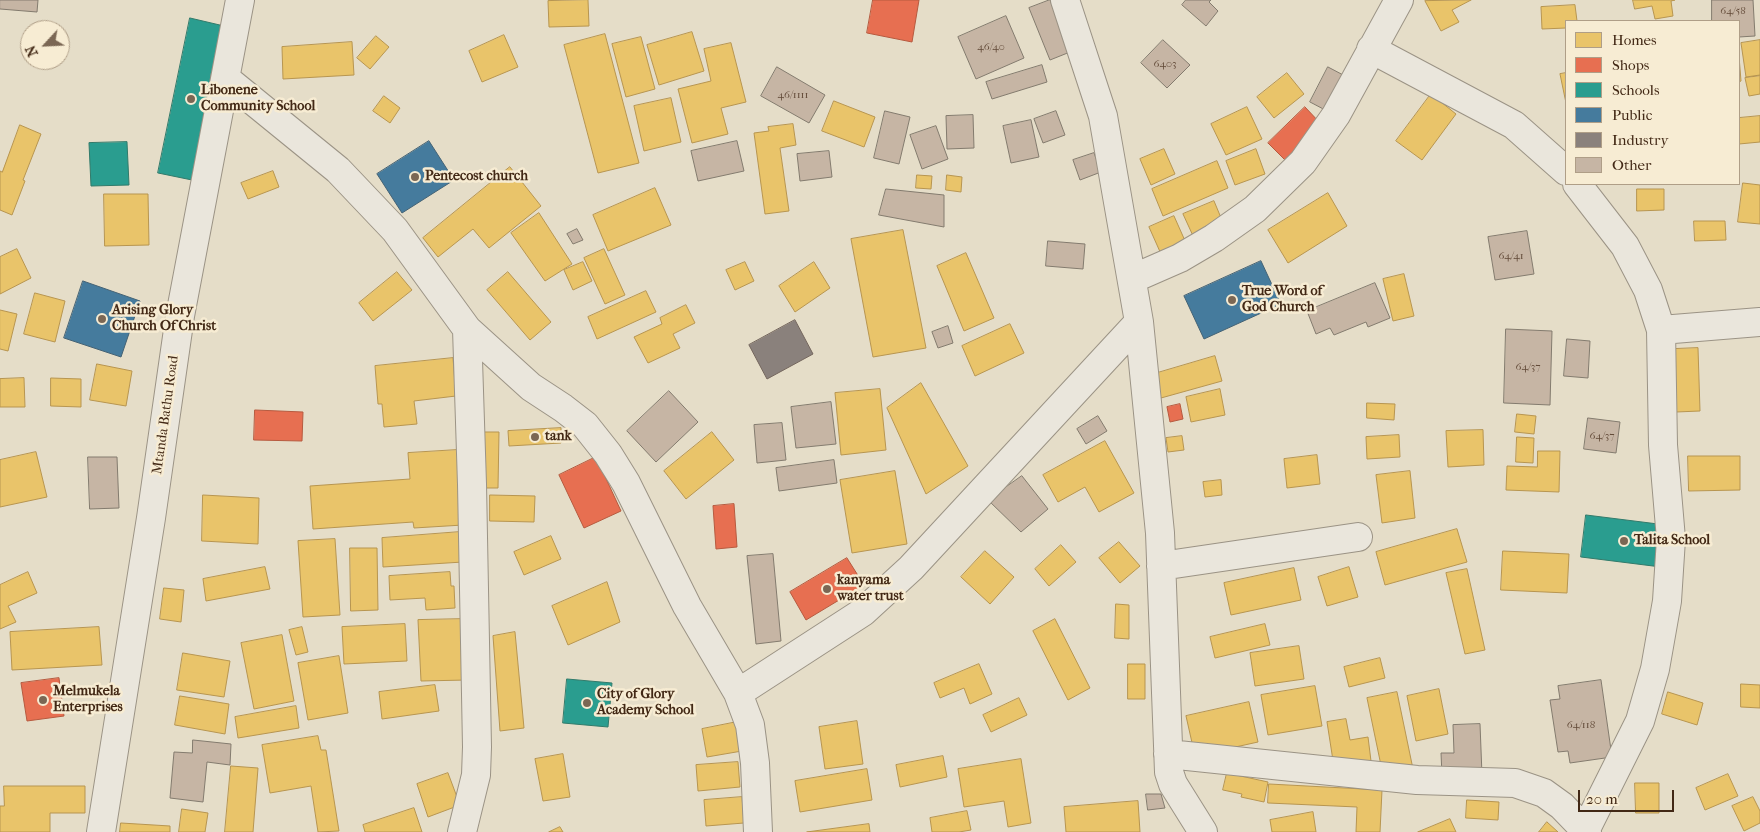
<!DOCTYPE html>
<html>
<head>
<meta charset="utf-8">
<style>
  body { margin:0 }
  #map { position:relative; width:1760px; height:832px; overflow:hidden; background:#e5ddc8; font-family:"IM FELL French Canon",serif }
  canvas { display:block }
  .legend { position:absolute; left:1565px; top:20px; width:175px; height:165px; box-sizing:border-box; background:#f7ecd3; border:1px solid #af9e87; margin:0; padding:6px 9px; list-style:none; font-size:15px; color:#422815 }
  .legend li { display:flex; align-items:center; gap:10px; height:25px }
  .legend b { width:25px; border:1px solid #af9e87 }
  .north { position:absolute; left:20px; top:20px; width:50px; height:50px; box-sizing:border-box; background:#f7ecd3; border:1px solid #af9e87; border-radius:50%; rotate:245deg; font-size:14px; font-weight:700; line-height:20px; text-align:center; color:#422815 }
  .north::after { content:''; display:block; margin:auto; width:18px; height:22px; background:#7b6754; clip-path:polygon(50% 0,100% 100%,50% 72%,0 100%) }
  .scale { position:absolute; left:1578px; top:790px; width:96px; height:22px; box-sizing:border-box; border:2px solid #422815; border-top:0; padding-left:6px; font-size:15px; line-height:18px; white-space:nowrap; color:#422815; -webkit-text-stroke:4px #f7ecd3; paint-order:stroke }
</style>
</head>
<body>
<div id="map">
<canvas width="1760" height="832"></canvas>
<ul class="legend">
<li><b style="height:14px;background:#e9c46a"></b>Homes</li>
<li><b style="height:14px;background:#e76f51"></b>Shops</li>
<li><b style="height:14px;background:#2a9d8f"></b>Schools</li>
<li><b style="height:14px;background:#457b9d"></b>Public</li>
<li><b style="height:14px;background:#8a817c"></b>Industry</li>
<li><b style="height:14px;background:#c6b5a4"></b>Other</li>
</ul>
<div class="north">N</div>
<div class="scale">20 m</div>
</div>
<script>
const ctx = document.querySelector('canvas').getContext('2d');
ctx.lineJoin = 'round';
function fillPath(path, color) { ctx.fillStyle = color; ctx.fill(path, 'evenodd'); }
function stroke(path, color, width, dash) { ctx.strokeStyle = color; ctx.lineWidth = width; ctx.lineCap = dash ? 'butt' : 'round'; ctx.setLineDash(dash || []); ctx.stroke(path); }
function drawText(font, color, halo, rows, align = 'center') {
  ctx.font = font + ' "IM FELL French Canon",serif'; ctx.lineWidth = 5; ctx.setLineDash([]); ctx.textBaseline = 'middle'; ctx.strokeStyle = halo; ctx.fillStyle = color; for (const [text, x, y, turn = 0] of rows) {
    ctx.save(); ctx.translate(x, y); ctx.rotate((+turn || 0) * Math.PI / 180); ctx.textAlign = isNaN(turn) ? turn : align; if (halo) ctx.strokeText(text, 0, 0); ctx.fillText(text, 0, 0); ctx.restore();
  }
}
const homes = new Path2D(`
  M588 0 589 26 549 27 548 1Z
  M1471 0 1452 10 1459 22 1441 31 1425 1Z
  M1633 0H1675L1671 1 1673 16 1655 19 1652 6 1635 9Z
  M1575 5 1577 21H1566V28L1542 29 1541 7Z
  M692 32 704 71 659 85 647 45Z
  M605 34 639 163 598 173 564 45Z
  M504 35 518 67 482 82 469 51Z
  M376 36 389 47 370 69 357 58Z
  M641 37 655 89 626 97 612 44Z
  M1760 40V75L1746 77 1741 43Z
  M352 42 354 75 283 79 282 47Z
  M731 43 746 102 721 108 728 134 692 143 678 89 711 81 704 49Z
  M1739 56 1741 81 1739 82Z
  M1287 73 1304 94 1274 118 1257 97Z
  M1566 73V103L1560 74Z
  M1760 76V94L1749 96 1745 78Z
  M1431 94 1456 114 1422 160 1396 141Z
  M384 96 400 108 390 123 373 111Z
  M671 98 681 142 644 151 634 106Z
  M834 101 875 117 864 147 822 131Z
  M1247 107 1262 139 1226 155 1211 124Z
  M1760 116V142L1739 144V118Z
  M793 124 796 145 780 148 789 211 765 214 754 133 769 131 768 127Z
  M20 125 41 134 23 180 25 181 12 215 0 210V171L2 172Z
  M1164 149 1175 174 1151 185 1140 159Z
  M1256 149 1265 174 1235 185 1226 161Z
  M1217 161 1228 188 1163 216 1152 189Z
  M510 167 541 206 489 248 473 229 438 257 423 238Z
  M273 171 279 187 248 199 241 183Z
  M917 175 932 176 931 189 916 188Z
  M947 175 962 177 961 192 946 190Z
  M1743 183 1760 185V224L1738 222Z
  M655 188 671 225 608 251 593 215Z
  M1637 189H1664V210L1637 211Z
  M1328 193 1347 226 1288 263 1268 230Z
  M104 194H148L149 245 105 246Z
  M1214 201 1224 225 1194 238 1183 214Z
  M539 213 572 264 545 281 511 233Z
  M1174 216 1186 243 1161 254 1149 227Z
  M1694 221H1725L1726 240 1695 241Z
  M903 230 926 348 873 357 851 239Z
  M17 249 31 278 0 294V257Z
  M604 249 625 295 605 304 584 258Z
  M966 253 994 318 964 331 937 266Z
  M583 262 592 281 573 290 564 270Z
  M745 262 754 281 735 290 726 270Z
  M814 262 830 288 795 312 779 286Z
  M397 272 412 290 373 321 359 303Z
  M508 272 551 322 530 340 487 290Z
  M1404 274 1414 316 1393 321 1383 279Z
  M646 291 656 312 597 339 588 317Z
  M35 293 65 301 55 342 24 334Z
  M686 305 695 323 673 334 680 348 648 363 634 337 662 324 660 318Z
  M0 310 17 314 8 351 0 349Z
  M1010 324 1024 353 975 376 962 346Z
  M1698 348 1700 411 1676 412 1674 349Z
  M1215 356 1222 381 1161 398 1154 374Z
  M453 358 456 396 414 401 417 424 384 427 382 404H378L375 366Z
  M97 364 132 371 126 406 90 400Z
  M24 378 25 407H0V379Z
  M51 378 81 379V407L51 406Z
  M921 383 968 466 926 494 887 408Z
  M880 389 886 450 841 455 835 393Z
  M1220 389 1225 415 1191 422 1186 397Z
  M1367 403 1395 404 1394 420 1367 418Z
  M1517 414 1536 416 1534 434 1515 432Z
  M561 428V443L509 446 508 431Z
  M1483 430 1484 465 1448 467 1446 431Z
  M483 432H499L498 488H483Z
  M712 432 734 460 686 499 664 471Z
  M1399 435 1400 457 1367 459 1366 437Z
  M1182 436 1184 450 1168 452 1166 438Z
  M1517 437 1534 438 1533 463 1516 462Z
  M1105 441 1134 493 1099 512 1085 487 1058 502 1043 475Z
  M457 450 463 525 414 528 413 522 313 529 310 486 410 479 408 453Z
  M1538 451H1560L1559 492 1506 490 1507 466 1537 467Z
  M36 452 47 497 0 507V460Z
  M1317 455 1320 484 1287 488 1284 459Z
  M1688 456H1740V490L1689 491Z
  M895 471 907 544 852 553 840 480Z
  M1410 471 1415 518 1382 523 1376 475Z
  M1221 480 1222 495 1205 497 1203 482Z
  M203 495 259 498 258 544 202 541Z
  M490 495 535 496 534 522 490 521Z
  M1457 529 1467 562 1385 585 1376 552Z
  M460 532 463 562 383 567 382 538Z
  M551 536 561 559 524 575 514 552Z
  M335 539 340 615 303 617 298 541Z
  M1119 542 1140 566 1120 583 1099 558Z
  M1061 545 1076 562 1049 586 1035 569Z
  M350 548H377L378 610 351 611Z
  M985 551 1014 577 990 604 961 577Z
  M1503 551 1569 554 1567 593 1501 590Z
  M265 567 270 589 206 601 203 579Z
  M1349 567 1358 597 1327 606 1318 577Z
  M1294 568 1301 600 1231 615 1224 583Z
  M1467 569 1485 650 1465 654 1446 573Z
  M28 572 37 593 8 606 16 622 0 629V585Z
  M450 572 451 586H454L455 608 426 610 425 598 390 600 389 576Z
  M607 582 620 622 568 645 552 606Z
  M164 588 184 590 181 622 160 619Z
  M1116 604 1129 605V639L1115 638Z
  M464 619 467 680 421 681 418 620Z
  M1055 619 1090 688 1068 700 1033 631Z
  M405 624 407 661 344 664 342 627Z
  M1265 624 1270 645 1215 658 1210 637Z
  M99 627 102 665 12 670 10 632Z
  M302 627 308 652 296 655 289 630Z
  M515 632 524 728 500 731 493 636Z
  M282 635 294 701 254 709 241 643Z
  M1299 646 1304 679 1255 686 1250 653Z
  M183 653 230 661 224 697 177 690Z
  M339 656 348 713 308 720 298 663Z
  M1380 658 1385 678 1349 687 1344 667Z
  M979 664 992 694 970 704 964 688 940 698 934 683Z
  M1128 664H1145V699H1128Z
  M1741 684 1760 685V708L1741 707Z
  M435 685 439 711 382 719 379 692Z
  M1315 686 1322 726 1268 735 1261 695Z
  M1439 689 1448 734 1416 741 1407 696Z
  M1397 692 1413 769 1383 775 1367 698Z
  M1668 692 1703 703 1697 725 1662 714Z
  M180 696 229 704 225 734 175 725Z
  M1019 698 1027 715 991 732 983 715Z
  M1249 702 1258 742 1195 756 1186 716Z
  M296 706 299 728 238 738 235 717Z
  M1346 719 1350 740 1368 737 1371 761 1334 767 1327 722Z
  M857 721 863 764 825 769 819 727Z
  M737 722 742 751 707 757 702 729Z
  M318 736 321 750H326L339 831 318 832 311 786 270 793 262 745Z
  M563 754 570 797 543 801 535 759Z
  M943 756 947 777 900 787 896 765Z
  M1021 759 1031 823 1008 827 1004 801 964 807 958 769Z
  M738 762 740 787 698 791 696 765Z
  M231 766 258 768 253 832H225Z
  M867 769 872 800 800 812 795 781Z
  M448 773 460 805 428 817 417 784Z
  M1227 773 1268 782 1264 802 1241 797 1242 794 1223 790Z
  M1728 774 1738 796 1705 810 1696 788Z
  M1635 783H1659V813H1636Z
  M1269 784 1382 790 1380 832H1356L1357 807 1268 803Z
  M4 786H85V813H50V832H0V806H4Z
  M742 797 744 823 706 826 704 800Z
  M1753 797 1760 811V823L1744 831 1732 806Z
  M1467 800 1499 802 1498 820 1466 818Z
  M1138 801 1140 832H1066L1064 807Z
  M414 808 422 832H365L363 825Z
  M182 809 208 813 205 832H179Z
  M967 811 971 830 959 832H932L930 818Z
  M1313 812 1316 832H1272L1270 820Z
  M1450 819 1456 832H1418Z
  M1547 822 1558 832H1539Z
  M121 823 170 826V832H120Z
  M869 824 870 832H807Z
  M560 827 563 832H549Z`);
fillPath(homes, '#e9c46a');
stroke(homes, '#b79550', 1);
const shops = new Path2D(`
  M873 0H919L912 42 867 33Z
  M1305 107 1321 124 1285 160 1268 143Z
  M1180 404 1183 419 1170 422 1167 407Z
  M255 410 303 412 302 441 254 440Z
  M596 457 621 511 584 528 559 475Z
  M734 504 737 547 716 549 713 506Z
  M847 558 864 585 806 620 790 592Z
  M59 678 64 716 27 721 21 683Z`);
fillPath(shops, '#e76f51');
stroke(shops, '#b65a3f', 1);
const schools = new Path2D(`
  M190 18 224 26 192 180 158 173Z
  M127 142 129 185 91 186 89 143Z
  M1586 515 1666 525 1661 567 1581 557Z
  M567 679 612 683 608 727 563 723Z`);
fillPath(schools, '#2a9d8f');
stroke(schools, '#317a6a', 1);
const public = new Path2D(`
  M429 141 454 180 402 213 377 174Z
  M1261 261 1281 304 1204 339 1184 296Z
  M83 281 140 301 121 357 64 338Z`);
fillPath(public, '#457b9d');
stroke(public, '#446274', 1);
const industry = new Path2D(`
  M795 320 813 354 767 379 749 345Z`);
fillPath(industry, '#8a817c');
stroke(industry, '#74665d', 1);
const building = new Path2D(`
  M0 0H38L37 12 0 9Z
  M1050 0 1070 52 1050 60 1029 8Z
  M1186 0H1211L1209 2 1218 11 1206 26 1182 5Z
  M1712 0H1753L1755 36 1739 37V21H1712Z
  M1006 16 1024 58 976 79 958 37Z
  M1163 40 1190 65 1167 88 1141 63Z
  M1042 65 1047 82 992 99 986 82Z
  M777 67 825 95 809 123 761 96Z
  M1328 67 1347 77 1329 112 1310 102Z
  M885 111 910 117 899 164 874 158Z
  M1056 111 1065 135 1043 143 1034 119Z
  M973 115 974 148 947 149 946 116Z
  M1031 120 1039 157 1011 163 1003 126Z
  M936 126 948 159 922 169 910 135Z
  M737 141 744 171 698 181 691 151Z
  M829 151 832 177 800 181 797 154Z
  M1094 153 1101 172 1080 180 1073 160Z
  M886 189 944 195V227L879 215Z
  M577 229 583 240 573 244 567 234Z
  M1527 231 1534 274 1495 280 1488 237Z
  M1048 241 1085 244 1083 269 1046 266Z
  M1375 283 1390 318 1368 327 1366 322 1334 335 1330 328 1316 334 1307 311Z
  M948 326 953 343 938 348 932 332Z
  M1506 329 1552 331 1550 405 1504 403Z
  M1567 339 1590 341 1588 378 1564 376Z
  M669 391 698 422 656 462 627 431Z
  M831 402 836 444 796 448 791 407Z
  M1098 416 1107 431 1086 444 1077 429Z
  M1588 418 1620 422 1616 453 1584 449Z
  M782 423 786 460 757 463 754 425Z
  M88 457H117L119 508 90 509Z
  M834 460 837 483 779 491 776 468Z
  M1022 476 1048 509 1021 532 988 500Z
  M773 554 781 641 756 644 747 556Z
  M1601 680 1612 757 1570 763 1568 751 1558 752 1550 700 1560 699 1558 686Z
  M1480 724 1482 775 1442 776 1441 753H1454L1453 725Z
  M193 740 231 744 230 765 207 762 203 802 170 798 174 752 192 753Z
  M1146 794H1161L1165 808 1148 810Z`);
fillPath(building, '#c6b5a4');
stroke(building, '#837b6e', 1);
const street = new Path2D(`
  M1065 0 1103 116 1139 322 1160 533 1169 772 1173 784 1203 832
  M1371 49 1514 125 1566 171
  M225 78 338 170 395 230 467 329 531 387 563 408 585 425 608 454 626 483 687 606 738 693 750 725 755 763 758 832
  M1577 184 1625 246 1648 290 1661 330 1663 445 1671 539 1667 601 1655 669 1640 721 1585 831
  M1132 279 1180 258 1214 238 1255 209 1303 162 1336 115 1399 0
  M1661 330 1760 322
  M1161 566 1358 537
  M738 693 863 612 911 568 1139 322
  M1168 754 1417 780 1515 783 1544 793 1562 806 1587 832
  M101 832 151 518 180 316 240 0
  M462 832 476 775 477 747 472 484 467 329`);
stroke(street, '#9b9385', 30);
stroke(street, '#eae6dc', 28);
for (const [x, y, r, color] of [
  [191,99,5,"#7b6754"],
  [415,177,5,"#7b6754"],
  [1232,300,5,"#7b6754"],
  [102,319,5,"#7b6754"],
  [535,437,5,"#7b6754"],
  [1624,541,5,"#7b6754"],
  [827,589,5,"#7b6754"],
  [43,700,5,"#7b6754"],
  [587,703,5,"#7b6754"]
]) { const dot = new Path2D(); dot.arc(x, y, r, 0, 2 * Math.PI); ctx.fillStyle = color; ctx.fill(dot); stroke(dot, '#f7ecd3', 2); }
drawText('11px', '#634b39', null, [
  ["64/58",1733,11],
  ["46/40",991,47],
  ["6403",1165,64],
  ["46/1111",793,95],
  ["64/41",1511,256],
  ["64/37",1528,367],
  ["64/37",1602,436],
  ["64/118",1581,725]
]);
drawText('bold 14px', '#422815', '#f7ecd3', [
  ["Libonene",201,91],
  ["Community School",201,107],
  ["Pentecost church",425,177],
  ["True Word of",1242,292],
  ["God Church",1242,308],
  ["Arising Glory",112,311],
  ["Church Of Christ",112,327],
  ["tank",545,437],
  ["Talita School",1634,541],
  ["kanyama",837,581],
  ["water trust",837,597],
  ["Melmukela",53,692],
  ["Enterprises",53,708],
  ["City of Glory",597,695],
  ["Academy School",597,711]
], 'left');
drawText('14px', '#422815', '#f7ecd3', [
  ["Mtanda Bathu Road",166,415,-82]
]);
</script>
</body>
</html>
